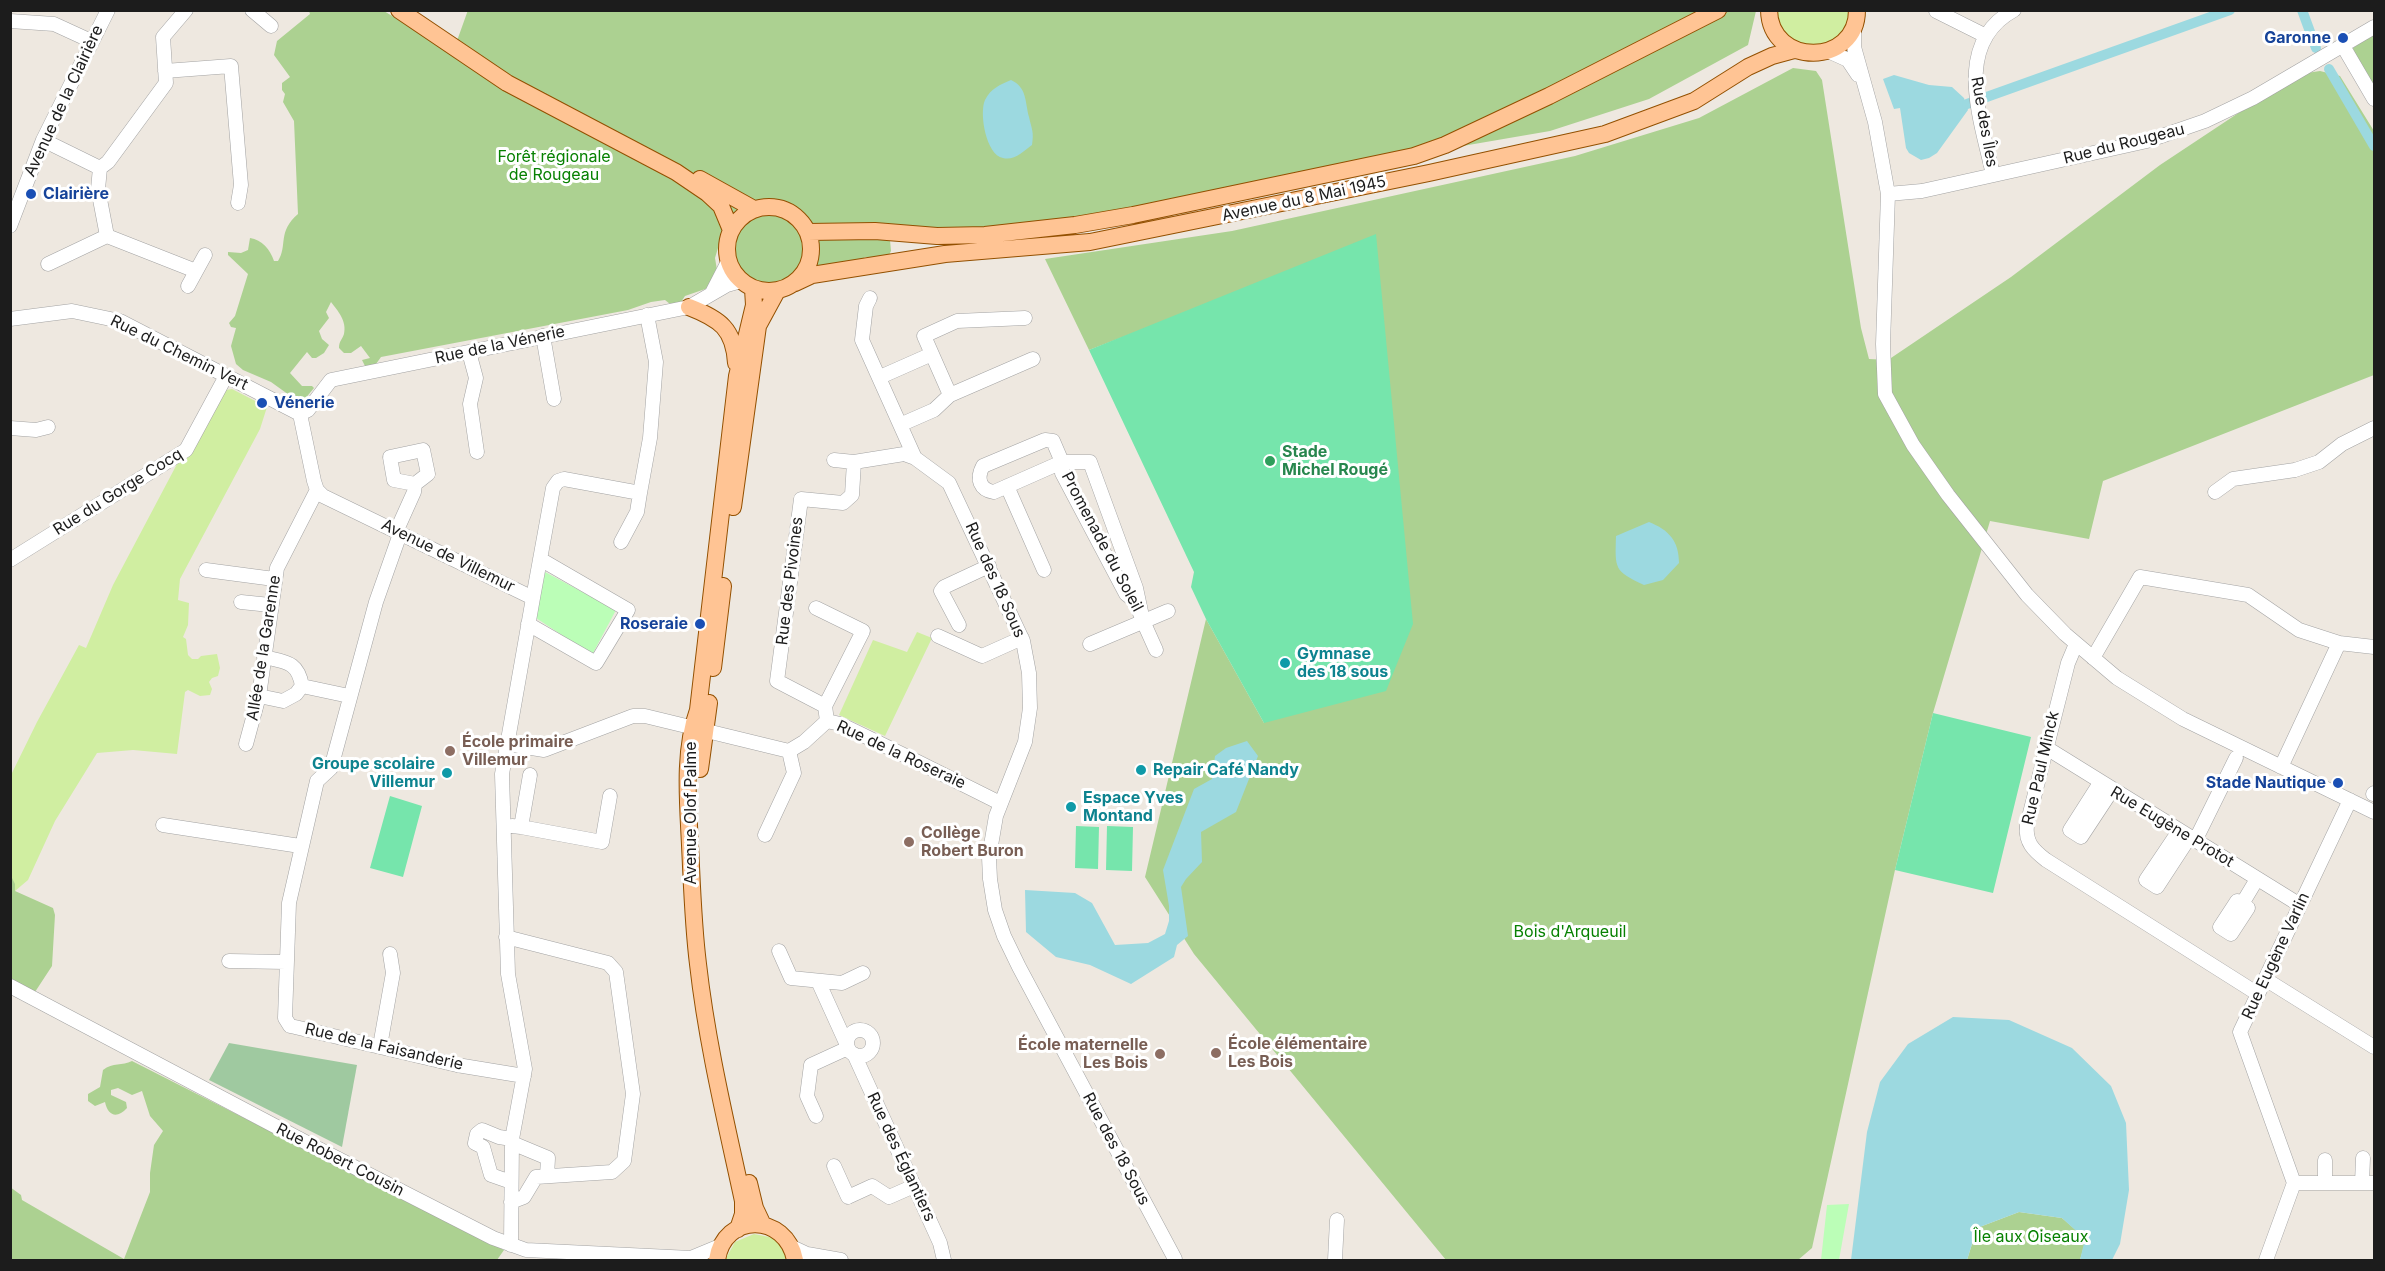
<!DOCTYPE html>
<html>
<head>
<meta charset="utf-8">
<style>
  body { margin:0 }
  #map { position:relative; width:2385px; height:1271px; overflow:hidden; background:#eee8e0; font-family:Inter,sans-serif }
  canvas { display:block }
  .frame { position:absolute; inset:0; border:12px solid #1c1c1c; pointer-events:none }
</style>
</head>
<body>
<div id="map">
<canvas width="2385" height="1271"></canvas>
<div class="frame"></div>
</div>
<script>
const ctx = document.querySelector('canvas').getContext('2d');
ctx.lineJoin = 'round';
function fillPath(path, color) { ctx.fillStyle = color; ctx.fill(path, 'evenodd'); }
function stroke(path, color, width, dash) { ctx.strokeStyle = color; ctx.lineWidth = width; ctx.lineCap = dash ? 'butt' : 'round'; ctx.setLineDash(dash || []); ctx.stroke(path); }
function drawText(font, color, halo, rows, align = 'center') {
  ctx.font = font + ' Inter,sans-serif'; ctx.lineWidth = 6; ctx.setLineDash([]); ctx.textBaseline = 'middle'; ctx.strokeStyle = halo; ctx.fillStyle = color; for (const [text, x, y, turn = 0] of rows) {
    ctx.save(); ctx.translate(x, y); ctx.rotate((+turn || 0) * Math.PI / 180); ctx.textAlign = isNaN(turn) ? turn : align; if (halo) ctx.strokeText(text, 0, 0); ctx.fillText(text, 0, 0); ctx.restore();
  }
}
fillPath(new Path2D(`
  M1776 11H1851L1850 19 1837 39 1814 47 1790 39 1782 29Z
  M232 389 267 407 260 429 180 579 178 600 189 603 188 625 183 637 186 639 188 655 192 659H198L201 656 217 654 220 668 218 676 212 678 209 682 212 689 210 695 200 696 188 690 185 692 177 754 133 750 97 753 55 821 28 880 15 891 10 876V777L37 722 79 645 86 648 113 585 177 464 226 390Z
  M917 632 932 638 885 736 839 715 873 640 907 652Z
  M754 1234 774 1238 791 1260H725L735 1242Z`), '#d0eea1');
fillPath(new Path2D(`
  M468 10 1756 11 1748 45 1649 99 1550 131 1317 171 1073 221 983 230 889 229 891 251 888 257H865L856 265C826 273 762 303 739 274 728 260 735 247 723 231L715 258 717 270 711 287 685 296 681 302 670 304 665 300 651 302 628 310 381 357 376 364 366 368 362 360 370 358 361 346 351 353H344L339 348C339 341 342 340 344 334 347 321 338 311 331 302L326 312 329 318 319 331 322 339 329 345 324 353 316 358H312L307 352 290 373 302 386H312L314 388 304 400H296L271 382 243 370 236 364 231 346 236 328 231 327 229 323 235 316 248 274 228 255V252L241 253 248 250 250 238C262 240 270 249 274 261H278C288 245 277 232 298 214L294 121 283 102 285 94 282 90V83L290 77 274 55 277 41 310 14 309 11H384L449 51 458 38Z
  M2374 32V92L2355 60 2353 48Z
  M1793 68 1816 71 1822 80 1861 328 1869 359 1888 360 2011 277 2160 165 2249 106 2307 73 2320 71 2340 76 2374 131V375L2103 481 2089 539 1990 521 1933 713 1895 870 1812 1248 1798 1260H1446L1194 954 1145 877 1206 619 1264 723 1198 308 1089 350 1045 259 1232 231 1575 156 1699 118Z
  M11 876 15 884V891L53 908 55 915 52 966 35 992 11 984Z
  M132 1061 504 1250 497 1260H11L10 1187 21 1195 22 1200 124 1259 150 1192V1173L154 1145 163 1131 150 1116 142 1091 132 1095 118 1088 111 1090V1095L126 1102 127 1108C117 1119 108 1116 105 1102L95 1106 88 1101V1094L100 1087 103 1070C113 1062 122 1066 132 1061Z
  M2019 1212 2062 1218 2086 1239 2080 1260H1967L1977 1228Z`), '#acd191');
fillPath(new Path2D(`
  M229 1043 357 1065 342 1147 209 1080Z`), '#9fc9a0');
fillPath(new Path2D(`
  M545 572 616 610 592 655 536 618Z
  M1849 1204 1839 1260H1821L1827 1205Z`), '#bbfeb7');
fillPath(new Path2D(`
  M1376 234 1413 624 1386 691 1264 723 1206 619 1191 587 1194 572 1089 350Z
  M1933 713 2031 737 1993 893 1895 870Z
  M390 796 422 806 403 877 370 868Z
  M1076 826 1099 827 1098 869 1075 868Z
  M1107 826 1133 827 1132 871 1106 870Z`), '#76e5ac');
fillPath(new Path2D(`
  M1894 75 1929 85 1952 87 1964 98 1968 110 1937 153 1929 158 1921 160 1909 153 1906 148 1900 108 1894 109 1883 79Z
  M1011 80C1027 87 1025 102 1029 117 1032 130 1034 132 1032 145 1024 151 1014 161 1003 158 986 155 979 113 985 100 991 88 1000 85 1011 80Z
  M1649 522C1669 530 1679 541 1679 563L1663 580 1644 585C1614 571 1615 569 1616 536Z
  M1247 741 1258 756 1236 812 1201 832 1202 862 1186 879 1181 887 1188 936 1177 945 1174 957 1131 984 1090 965 1056 957 1026 932 1025 890 1075 893 1092 903 1115 945 1148 943 1165 934 1169 921V906L1163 870 1194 789 1212 779 1215 756 1226 748Z
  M1953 1017 2009 1020 2072 1048 2111 1086 2126 1123 2129 1190 2120 1244 2112 1260H2080L2085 1239 2062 1218 2019 1212 1977 1228 1967 1260H1851L1867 1132 1880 1082 1908 1044Z`), '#9cd9e0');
stroke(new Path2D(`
  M2302 10 2316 48
  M2329 69 2374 146
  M1967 104 2230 10`), '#9cd9e0', 10);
const minor = new Path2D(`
  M252 10 271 26
  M1936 11 1986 36
  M10 21 54 24 91 41
  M1854 28V47L1875 122 1888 194 1883 344 1885 394 1913 445 1948 495 2027 595 2065 634 2117 678 2183 719 2374 812
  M2343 46 2374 99
  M1828 51 1848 60 1858 75
  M165 71 231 66 241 185 238 203
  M43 140 100 168 98 189 107 236 196 271
  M100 168 108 162 166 83 163 37 186 10
  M1993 175C1982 122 1951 44 2014 10
  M1888 194 1922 191 2147 141 2205 121 2253 98 2374 27
  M10 226 43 140 108 10
  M48 264 107 236
  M188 286 205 255
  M712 293 728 262
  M870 298 866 306 862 340 915 458
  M10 319 72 311 120 321 300 414 314 481 317 490 323 496 533 598 502 774 508 974 525 1069 512 1139 511 1245
  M543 336 554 399
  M469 352 476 378 470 404 477 452
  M880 377 932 354
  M950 395 1033 359
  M300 414 308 410 331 380 689 307 727 285 741 281
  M902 424 934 410 950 395 924 336 957 321 1025 318
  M10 428 36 430 48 427
  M1045 440 1053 441 1062 462 994 492C980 490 976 479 983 466Z
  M423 450 428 474 415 484 394 480 390 457Z
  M834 460 854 462 904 454 915 458 949 483 1023 641 1029 673 1030 708 1025 742 996 816 989 857 990 879 995 910 1004 936 1019 967 1175 1259
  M1062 462H1090L1136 588 1143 621 1135 601 1126 594 1062 473Z
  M1007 486 1044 570
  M2215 492 2233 479 2295 470 2319 462 2342 444 2374 428
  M396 532 414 492 415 484
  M400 534 376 602 331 768 317 781 289 903 285 1018 290 1026 295 1027 457 1065 524 1076
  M621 542 637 512 640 493
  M10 560 186 450 226 376
  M206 570 274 579
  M533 598 553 488 558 481 564 479 640 493 650 438 656 362 647 315
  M241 602 270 605
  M816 608 863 631 825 706
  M1143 621 1156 650
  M528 624 596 663 628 610 540 559
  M959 625 941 591 944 587 989 566
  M938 636 982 656 1022 638
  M1090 644 1168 611
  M2076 644 2068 663 2027 825C2025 842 2033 850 2046 860L2258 994
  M2093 658 2140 577 2248 595 2299 630 2339 643 2374 647
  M302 686 349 696
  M259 696 283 701 296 694 302 686C298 661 285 662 264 657
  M827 721 825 706 777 681 801 499 843 503 852 495 854 462
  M246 744 259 696 277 568 317 490
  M507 744 544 750 633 716H645L789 751 804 742 827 721 840 724 912 759 1000 803
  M2045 747 2300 905
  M2281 767 2339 643
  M2100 783 2070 830 2081 837 2112 790
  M2373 794 2374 793
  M163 825 300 846
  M512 826 521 827 530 775
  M521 827 602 842 610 796
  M2179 831 2146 880 2157 887 2189 838
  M765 835 794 773 789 751
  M2195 841 2236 758
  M2237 901 2248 908 2231 934 2220 927Z
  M2242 904 2257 879
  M506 937 608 963 616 972 633 1094 624 1161 612 1172 536 1177 524 1197 511 1202
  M779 951 791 978 842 983 863 973
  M229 961 286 962
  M2265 979 2374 1047
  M818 981 847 1045
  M10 986 309 1144 493 1238 526 1250 691 1258 720 1246
  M847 1043a13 13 0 1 1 26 0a13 13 0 1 1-26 0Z
  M380 1046 393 973 390 954
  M854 1054 940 1243 944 1260
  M816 1116 807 1096 811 1065 848 1048
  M512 1143 548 1158 547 1176
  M834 1166 848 1197 872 1186 889 1197 914 1186
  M511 1182 491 1175 483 1147 475 1143 477 1134 482 1130 499 1137 512 1139
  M2294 1183 2240 1032 2350 800
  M2294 1183H2374
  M2325 1183V1160
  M2362 1183 2363 1158
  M790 1246 807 1254 841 1260
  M1335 1260 1337 1220
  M2266 1260 2294 1183`);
const major = new Path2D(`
  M399 10 507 83 676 172 707 193 721 206 731 230
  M1769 10C1770 67 1857 67 1857 10
  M700 179 754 209
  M727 249a42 42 0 1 1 84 0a42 42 0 1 1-84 0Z
  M808 232 875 231 937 236 985 235 1075 225 1133 215 1414 156 1445 145 1549 96 1718 10
  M795 283 812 275 945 254 1090 242 1429 173 1605 134 1694 101 1748 67 1772 56 1794 50
  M689 307C720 319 734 329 736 363
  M733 507 758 326 777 291
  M713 668 723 586
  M700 769 709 703
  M749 1183 755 1208 763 1225
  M738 1229 743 1214V1201C726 1122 707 1044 698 964 693 924 692 885 690 845 688 802 683 751 698 710L733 410 737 376 754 305 753 289
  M717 1260C724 1212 786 1213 795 1260`);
stroke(minor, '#a3a3a3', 15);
stroke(major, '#935000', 18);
stroke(minor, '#fff', 14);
stroke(major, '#ffc494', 16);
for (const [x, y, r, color] of [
  [2343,38,6,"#1a4fb4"],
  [31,194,6,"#1a4fb4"],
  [262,403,6,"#1a4fb4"],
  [1270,461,6,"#2e9e5b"],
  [700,624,6,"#1a4fb4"],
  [1285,663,6,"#0f9aa8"],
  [450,751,6,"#8d6e63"],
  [1141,770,6,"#0f9aa8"],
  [447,773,6,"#0f9aa8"],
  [2338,783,6,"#1a4fb4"],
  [1071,807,6,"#0f9aa8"],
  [909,842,6,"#8d6e63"],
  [1216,1053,6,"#8d6e63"],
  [1160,1054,6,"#8d6e63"]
]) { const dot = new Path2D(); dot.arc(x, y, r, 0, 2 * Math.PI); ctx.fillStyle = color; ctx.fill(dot); stroke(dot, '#fff', 2); }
drawText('bold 16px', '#164399', '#fff', [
  ["Garonne",2331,38],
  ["Clairière",43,194,"left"],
  ["Vénerie",274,403,"left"],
  ["Roseraie",688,624],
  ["Stade Nautique",2326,783]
], 'right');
drawText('16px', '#1c1c1c', '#fff', [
  ["Avenue de la Clairière",64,101,-65],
  ["Rue des Îles",1984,122,80],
  ["Rue du Rougeau",2124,144,-14],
  ["Avenue du 8 Mai 1945",1304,199,-12],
  ["Rue de la Vénerie",500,345,-12],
  ["Rue du Chemin Vert",179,353,26],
  ["Rue du Gorge Cocq",118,492,-32],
  ["Promenade du Soleil",1102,542,62],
  ["Avenue de Villemur",448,556,26],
  ["Rue des 18 Sous",995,580,66],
  ["Rue des Pivoines",790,581,-83],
  ["Allée de la Garenne",264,648,-81],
  ["Rue de la Roseraie",901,755,25],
  ["Rue Paul Minck",2041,768,-77],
  ["Avenue Olof Palme",691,813,-90],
  ["Rue Eugène Protot",2172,827,31],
  ["Rue Eugène Varlin",2276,956,-65],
  ["Rue de la Faisanderie",384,1047,13],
  ["Rue des 18 Sous",1116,1149,62],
  ["Rue des Églantiers",901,1157,65],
  ["Rue Robert Cousin",340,1160,27]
]);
drawText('16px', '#078102', '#fff', [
  ["Forêt régionale",554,157],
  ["de Rougeau",554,175],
  ["Bois d'Arqueuil",1570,932],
  ["Île aux Oiseaux",2031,1237]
]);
drawText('bold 16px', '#27864d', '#fff', [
  ["Stade",1282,452],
  ["Michel Rougé",1282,470]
], 'left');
drawText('bold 16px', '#0d838f', '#fff', [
  ["Gymnase",1297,654],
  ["des 18 sous",1297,672],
  ["Groupe scolaire",435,764,"right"],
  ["Villemur",435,782,"right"],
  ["Repair Café Nandy",1153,770],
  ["Espace Yves",1083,798],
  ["Montand",1083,816]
], 'left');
drawText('bold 16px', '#785e54', '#fff', [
  ["École primaire",462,742],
  ["Villemur",462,760],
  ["Collège",921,833],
  ["Robert Buron",921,851],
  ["École élémentaire",1228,1044],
  ["Les Bois",1228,1062],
  ["École maternelle",1148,1045,"right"],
  ["Les Bois",1148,1063,"right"]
], 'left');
</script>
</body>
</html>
